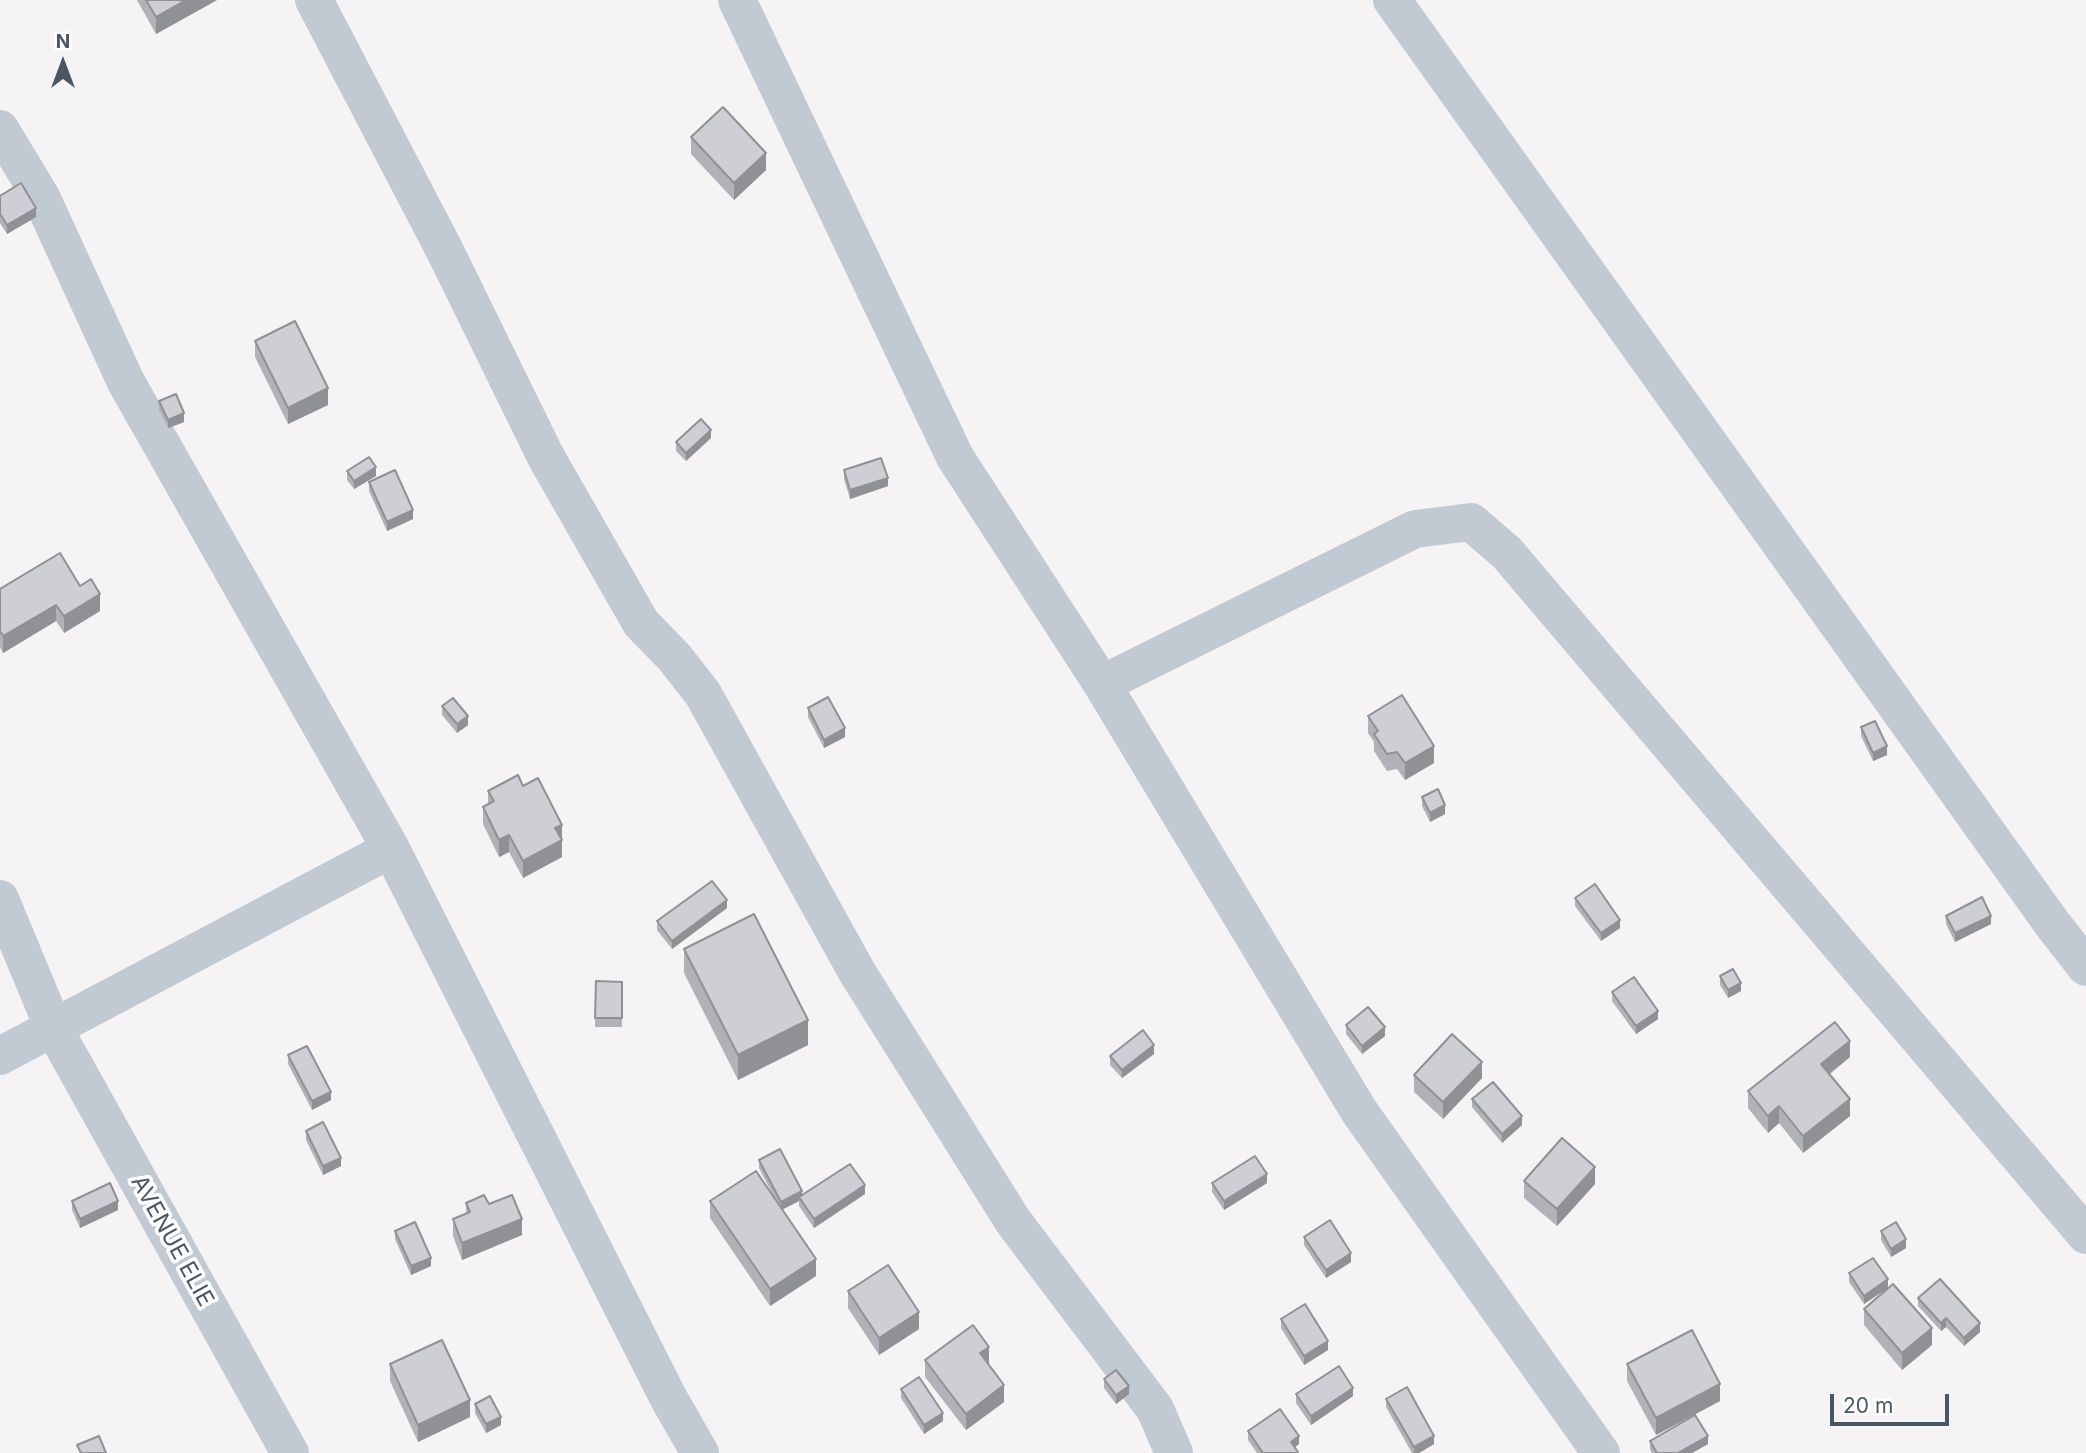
<!DOCTYPE html>
<html>
<head>
<meta charset="utf-8">
<style>
  body { margin:0 }
  #map { position:relative; width:2086px; height:1453px; overflow:hidden; background:#f5f3f3; font-family:Inter,sans-serif }
  canvas { display:block }
  .north { position:absolute; left:28px; top:28px; width:70px; height:70px; -webkit-text-stroke:5px #fff; paint-order:stroke; rotate:0deg; font-size:19px; font-weight:700; line-height:28px; text-align:center; color:#4a5661 }
  .north::after { content:''; display:block; margin:auto; width:24px; height:32px; background:#4a5661; clip-path:polygon(50% 0,100% 100%,50% 72%,0 100%) }
  .scale { position:absolute; left:1830px; top:1394px; width:119px; height:32px; box-sizing:border-box; border:4px solid #4a5661; border-top:0; padding-left:9px; font-size:21px; line-height:24px; white-space:nowrap; color:#4a5661; -webkit-text-stroke:5px #fff; paint-order:stroke }
</style>
</head>
<body>
<div id="map">
<canvas width="2086" height="1453"></canvas>
<div class="north">N</div>
<div class="scale">20 m</div>
</div>
<script>
const ctx = document.querySelector('canvas').getContext('2d');
ctx.lineJoin = 'round';
function stroke(path, color, width, dash) { ctx.strokeStyle = color; ctx.lineWidth = width; ctx.lineCap = dash ? 'butt' : 'round'; ctx.setLineDash(dash || []); ctx.stroke(path); }
function fillPath(path, color) { ctx.fillStyle = color; ctx.fill(path, 'evenodd'); }
function drawText(font, color, halo, rows, align = 'center') {
  ctx.font = font + ' Inter,sans-serif'; ctx.lineWidth = 7; ctx.setLineDash([]); ctx.textBaseline = 'middle'; ctx.strokeStyle = halo; ctx.fillStyle = color; for (const [text, x, y, turn = 0] of rows) {
    ctx.save(); ctx.translate(x, y); ctx.rotate((+turn || 0) * Math.PI / 180); ctx.textAlign = isNaN(turn) ? turn : align; if (halo) ctx.strokeText(text, 0, 0); ctx.fillText(text, 0, 0); ctx.restore();
  }
}
stroke(new Path2D(`
  M314 0 445 251 546 457 641 623 675 658 703 694 857 972 1013 1221 1155 1409 1174 1453
  M737 0 955 457 1102 684 1359 1111 1601 1453
  M1392 0 2051 922 2086 967
  M0 129 41 197 126 382 391 849 669 1399 700 1453
  M1102 684 1415 529 1471 522 1507 553 2086 1235
  M0 899 54 1029 290 1453
  M0 1056 391 849`), '#c1cad2', 38);
fillPath(new Path2D(`
  M137 0H217L156 34Z
  M691 137 766 170 734 200 691 154Z
  M0 196 36 217 7 234 0 223Z
  M255 341 328 405 288 424 255 357Z
  M159 401 184 422 168 428 159 410Z
  M711 438 686 461 676 451V442Z
  M844 470 888 486 850 499 844 479Z
  M347 471 376 476 354 489 347 480Z
  M369 482 413 519 387 531 369 491Z
  M80 586 100 611 64 633 56 621 3 653 0 647V589Z
  M442 706 468 725 457 733 442 715Z
  M808 708 845 737 824 748 808 717Z
  M1368 716 1434 763 1405 780 1397 769 1387 771 1374 751V742L1368 733Z
  M1861 727 1887 755 1873 761 1861 736Z
  M523 786 562 825V857L523 878 509 852 499 857 483 824V807L488 804V791Z
  M1422 797 1445 814 1430 822 1422 806Z
  M1575 898 1620 928 1601 941 1575 906Z
  M727 908 672 949 657 930V921Z
  M1946 916 1991 924 1955 942 1946 924Z
  M684 949 808 1045 738 1080 684 973Z
  M1720 976 1741 991 1728 998 1720 985Z
  M596 981 622 982V1027H595Z
  M1612 992 1658 1019 1636 1034 1612 1001Z
  M1346 1025 1385 1036 1362 1054 1346 1034Z
  M1154 1054 1122 1078 1110 1065V1056Z
  M288 1055 331 1100 312 1110 288 1064Z
  M1850 1057 1830 1074 1850 1116 1803 1153 1779 1123 1768 1133 1748 1108V1091Z
  M1414 1075 1482 1078 1443 1119 1414 1092Z
  M1472 1099 1522 1125 1502 1143 1472 1107Z
  M306 1131 341 1166 323 1175 306 1140Z
  M759 1160 802 1195 865 1194 814 1228 799 1206V1201L782 1210 816 1276 770 1306 710 1218V1201L775 1199 759 1168Z
  M1524 1181 1595 1184 1557 1226 1524 1198Z
  M1212 1183H1267L1224 1210 1212 1192Z
  M72 1201 118 1210 80 1228 72 1210Z
  M466 1203 489 1204 522 1235 462 1260 453 1236V1219L466 1214Z
  M395 1231 431 1266 411 1275 395 1239Z
  M1881 1231 1906 1248 1891 1257 1881 1240Z
  M1304 1237 1351 1262 1326 1278 1304 1245Z
  M1849 1273 1888 1288 1864 1304 1849 1282Z
  M848 1291 919 1329 879 1355 848 1308Z
  M1918 1298 1980 1332 1964 1346 1946 1327 1941 1331 1918 1306Z
  M1864 1309 1932 1345 1902 1370 1864 1325Z
  M1281 1319 1328 1350 1304 1365 1281 1328Z
  M925 1360 989 1363 1004 1402 966 1430 925 1377Z
  M390 1364 470 1417 418 1442 390 1381Z
  M1627 1364 1720 1401 1656 1435 1627 1381Z
  M1104 1379 1129 1394 1116 1404 1104 1388Z
  M901 1389 943 1421 924 1434 901 1398Z
  M1296 1394 1353 1396 1311 1425 1296 1403Z
  M1386 1399 1434 1444 1419 1453H1412L1386 1407Z
  M475 1404 501 1425 486 1433 475 1413Z
  M1248 1431 1299 1444 1295 1447 1298 1453H1257L1248 1440Z
  M1650 1441 1708 1444 1692 1453H1652L1650 1449Z`), '#b0b2b7');
fillPath(new Path2D(`
  M186 0H217L156 34V17Z
  M766 153V170L734 200V183Z
  M36 208V217L7 234V225Z
  M328 388V405L288 424V408Z
  M184 413V422L168 428V420Z
  M711 430V438L686 461V453Z
  M376 467V476L354 489V481Z
  M888 478V486L850 499V490Z
  M413 510V519L387 531V522Z
  M100 594V611L64 633V616Z
  M56 605V621L3 653V636Z
  M468 716V725L457 733V724Z
  M845 728V737L824 748V740Z
  M1434 746V763L1405 780V763Z
  M1887 746V755L1873 761V753Z
  M1445 805V814L1430 822V813Z
  M562 825V857L523 878V861L555 828Z
  M509 835V852L499 857V840Z
  M727 900V908L672 949V941Z
  M1991 916V924L1955 942V933Z
  M1620 920V928L1601 941V933Z
  M1741 983V991L1728 998V990Z
  M1658 1011V1019L1636 1034V1026Z
  M808 1020V1045L738 1080V1055Z
  M1385 1027V1036L1362 1054V1046Z
  M1850 1041V1057L1821 1080V1064Z
  M1154 1045V1054L1122 1078V1070Z
  M1482 1062V1078L1443 1119V1102Z
  M331 1092V1100L312 1110V1101Z
  M1850 1099V1116L1803 1153V1136Z
  M1779 1106V1123L1768 1133V1116Z
  M1522 1116V1125L1502 1143V1134Z
  M341 1158V1166L323 1175V1166Z
  M1595 1167V1184L1557 1226V1209Z
  M1267 1174V1183L1224 1210V1201Z
  M865 1185V1194L814 1228V1219Z
  M802 1191V1199L799 1197V1201L781 1210V1202Z
  M118 1201V1210L80 1228V1219Z
  M522 1219V1235L462 1260V1243Z
  M1906 1239V1248L1891 1257V1249Z
  M1351 1253V1262L1326 1278V1270Z
  M431 1258V1266L411 1275V1266Z
  M816 1259V1276L770 1306V1289Z
  M1888 1279V1288L1864 1304V1296Z
  M919 1312V1329L879 1355V1338Z
  M1946 1318V1327L1941 1331V1323Z
  M1980 1323V1332L1964 1346V1338Z
  M1932 1328V1345L1902 1370V1353Z
  M1328 1341V1350L1304 1365V1356Z
  M989 1347V1363L980 1370V1353Z
  M1720 1384V1401L1656 1435V1418Z
  M1004 1385V1402L966 1430V1414Z
  M1129 1386V1394L1116 1404V1395Z
  M1353 1388V1396L1311 1425V1416Z
  M470 1400V1417L418 1442V1425Z
  M943 1413V1421L924 1434V1425Z
  M501 1417V1425L486 1433V1424Z
  M1299 1436V1444L1291 1450V1442Z
  M1434 1436V1444L1419 1453H1414V1447Z
  M1708 1436V1444L1692 1453H1678Z`), '#909195');
const building = new Path2D(`
  M146 0H186L156 17Z
  M723 107 766 153 734 183 691 137Z
  M21 183 36 208 7 225 0 214V196Z
  M295 321 328 388 288 408 255 341Z
  M176 394 184 413 168 420 159 401Z
  M701 419 711 430 686 453 676 442Z
  M369 457 376 467 354 481 347 471Z
  M881 458 888 478 850 490 844 470Z
  M395 470 413 510 387 522 369 482Z
  M60 553 80 586 91 579 100 594 64 616 56 605 3 636 0 631V589Z
  M1402 695 1434 746 1405 763 1397 752 1387 754 1374 734 1378 731 1368 716Z
  M828 697 845 728 824 740 808 708Z
  M453 698 468 716 457 724 442 706Z
  M1875 721 1887 746 1873 753 1861 727Z
  M518 775 523 786 538 778 562 825 555 828 562 840 523 861 509 835 499 840 483 807 494 801 488 791Z
  M1438 789 1445 805 1430 813 1422 797Z
  M712 881 727 900 672 941 657 921Z
  M1595 884 1620 920 1601 933 1575 898Z
  M1982 897 1991 916 1955 933 1946 916Z
  M754 914 808 1020 738 1055 684 949Z
  M1733 969 1741 983 1728 990 1720 976Z
  M1634 977 1658 1011 1636 1026 1612 992Z
  M596 981 622 982V1018H595Z
  M1368 1007 1385 1027 1362 1046 1346 1025Z
  M1835 1022 1850 1041 1821 1064 1850 1099 1803 1136 1779 1106 1768 1116 1748 1091Z
  M1143 1030 1154 1045 1122 1070 1110 1056Z
  M1452 1034 1482 1062 1443 1102 1414 1075Z
  M307 1046 331 1092 312 1101 288 1055Z
  M1493 1082 1522 1116 1502 1134 1472 1099Z
  M323 1122 341 1158 323 1166 306 1131Z
  M1562 1138 1595 1167 1557 1209 1524 1181Z
  M780 1149 802 1191 781 1202 759 1160Z
  M1255 1156 1267 1174 1224 1201 1212 1183Z
  M850 1164 865 1185 814 1219 799 1197Z
  M756 1171 816 1259 770 1289 710 1201Z
  M110 1183 118 1201 80 1219 72 1201Z
  M484 1195 489 1204 512 1195 522 1219 462 1243 453 1219 470 1212 466 1203Z
  M1330 1220 1351 1253 1326 1270 1304 1237Z
  M415 1222 431 1258 411 1266 395 1231Z
  M1896 1222 1906 1239 1891 1249 1881 1231Z
  M1873 1258 1888 1279 1864 1296 1849 1273Z
  M888 1265 919 1312 879 1338 848 1291Z
  M1940 1279 1980 1323 1964 1338 1946 1318 1941 1323 1918 1298Z
  M1893 1284 1932 1328 1902 1353 1864 1309Z
  M1305 1304 1328 1341 1304 1356 1281 1319Z
  M973 1325 989 1347 980 1353 1004 1385 966 1414 925 1360Z
  M1692 1330 1720 1384 1656 1418 1627 1364Z
  M442 1340 470 1400 418 1425 390 1364Z
  M1339 1366 1353 1388 1311 1416 1296 1394Z
  M1116 1370 1129 1386 1116 1395 1104 1379Z
  M919 1377 943 1413 924 1425 901 1389Z
  M1407 1387 1434 1436 1414 1447 1386 1399Z
  M490 1396 501 1417 486 1424 475 1404Z
  M1280 1409 1299 1436 1291 1442 1298 1452 1297 1453H1263L1248 1431Z
  M1695 1415 1708 1436 1678 1453H1657L1650 1441Z
  M99 1436 106 1453H81L77 1445Z`);
fillPath(building, '#cdcfd5');
stroke(building, '#909195', 2);
drawText('23px', '#4a5661', '#fff', [
  ["AVENUE ELIE",172,1241,61]
]);
</script>
</body>
</html>
